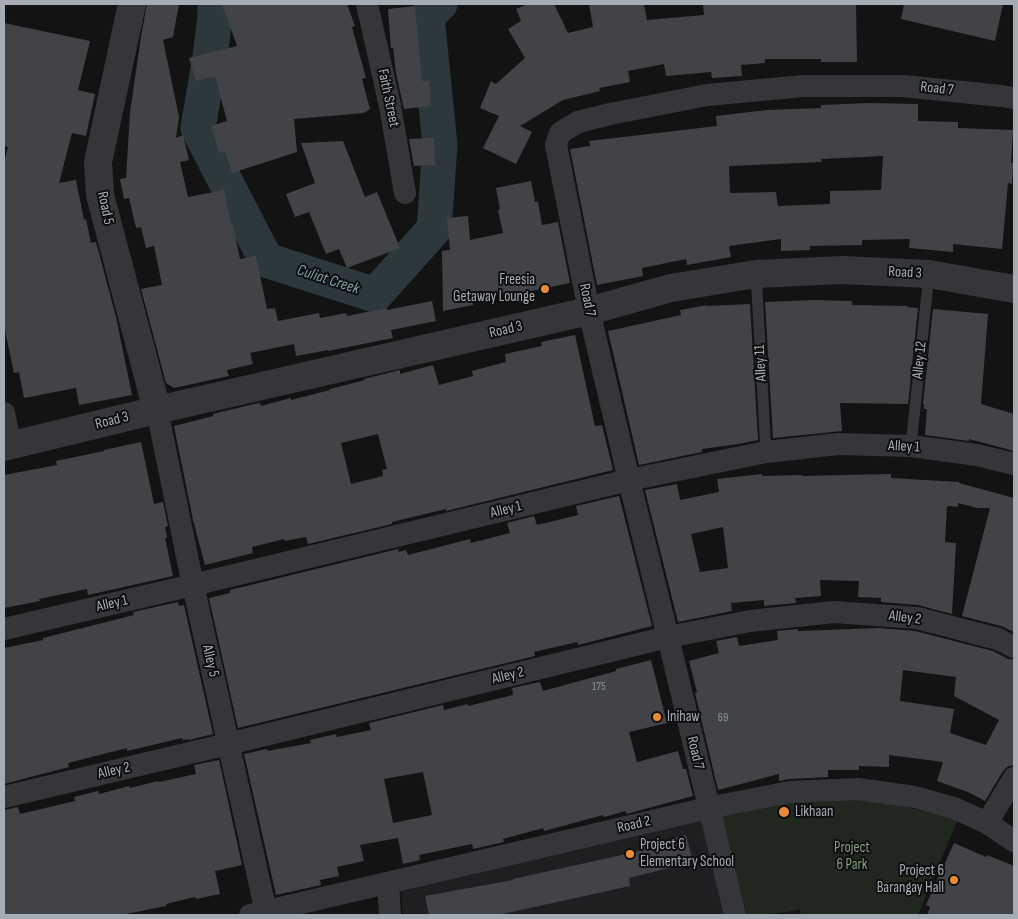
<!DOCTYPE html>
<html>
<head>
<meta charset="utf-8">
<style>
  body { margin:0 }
  #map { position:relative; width:1018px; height:919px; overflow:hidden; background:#131314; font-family:"Sofia Sans Condensed",sans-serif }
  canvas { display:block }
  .frame { position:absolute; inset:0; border:5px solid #a5acb4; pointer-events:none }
</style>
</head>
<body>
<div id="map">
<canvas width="1018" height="919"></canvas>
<div class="frame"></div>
</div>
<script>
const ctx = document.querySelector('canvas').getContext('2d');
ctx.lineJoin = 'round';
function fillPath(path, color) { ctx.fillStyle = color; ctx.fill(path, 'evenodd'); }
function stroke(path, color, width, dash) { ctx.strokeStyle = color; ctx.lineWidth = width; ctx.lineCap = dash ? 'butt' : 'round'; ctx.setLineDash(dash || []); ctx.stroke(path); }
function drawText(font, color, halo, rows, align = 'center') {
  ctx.font = font + ' "Sofia Sans Condensed",sans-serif'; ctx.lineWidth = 4; ctx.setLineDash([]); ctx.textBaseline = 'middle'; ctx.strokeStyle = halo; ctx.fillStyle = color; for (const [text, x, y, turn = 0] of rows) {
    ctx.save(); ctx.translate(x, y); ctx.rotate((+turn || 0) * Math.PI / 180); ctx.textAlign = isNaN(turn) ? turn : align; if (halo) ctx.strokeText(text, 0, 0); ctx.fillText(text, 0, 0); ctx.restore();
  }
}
fillPath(new Path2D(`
  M702 819 723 915H403L401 890Z`), '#1f1f21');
fillPath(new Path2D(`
  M860 796 958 819 918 915H801L800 910 765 915H747L719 816 790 799Z`), '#1f271f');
stroke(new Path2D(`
  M215 4V18L210 57 198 128 266 260 375 295 434 229 440 145 427 17 440 4`), '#2d383c', 35);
fillPath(new Path2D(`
  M147 4H179L173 37 163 40 179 117 176 138 183 135 189 160 180 162 188 197 224 190 231 225H233L240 259 256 256 267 309 275 308 278 321 319 313 320 318 346 313 347 316 387 308V310L432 301 436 321 391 330 393 338 328 351V350L296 356 294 344 250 353 253 364 227 370 229 376 174 388 166 383 141 289 162 285 154 246 146 248 141 227 136 228 129 198 124 199 120 179 126 178 130 112 141 37Z
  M222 4H347L355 26 352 27 366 78 362 79 370 109 364 113 294 119 297 152 232 173 225 151 219 153 211 126 227 121 215 76 196 81 189 58 237 46Z
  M528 4H554L568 33 593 27 589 4H644L647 20 704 15 703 4H856L857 62H821V59H765V63L741 65 742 76 712 78 711 72 666 76 664 64 628 71 630 82 599 88 600 91 563 100 520 126 532 132 516 164 483 148 499 116 480 108 491 81 496 84 525 58 508 29 521 21 516 9Z
  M904 4H1003L995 41 901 19Z
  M415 6 422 81H429L431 106 404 109 396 73 393 48H391L388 9Z
  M4 23 90 41 78 90 95 94 86 136 72 133 59 183 76 180 84 220 86 219 91 243 96 242 116 317 132 395 79 405 76 388 24 398 19 372 14 373 4 326V162L8 147 4 146Z
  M869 103 918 104V121L958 122V128L1013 130 1011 163H1013L1012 184 1008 183 1002 249 953 244V252L909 248 910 239 862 240V245L810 246V250L781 251V239L729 246 731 257 687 265 686 259 642 268 643 276 597 285 570 149 590 146 589 141 717 126 716 116 767 110 821 108V105ZM883 156 881 190 830 191V204L778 206 776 192 730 193 729 166 822 162 821 159Z
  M434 138 435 165 414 166 409 139Z
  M343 141 365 197 377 192 400 248 347 268 339 249 326 254 309 212 295 217 286 194 315 183 301 143Z
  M531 181 535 202H538L542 225 558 222 570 283 506 296 505 293 472 299 473 305 443 311 442 251 450 250 447 218 468 216 470 240 503 233 498 210 500 209 496 188Z
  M814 300 852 301V305L907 306V307L918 308 908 404 840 403 842 431 773 438 765 302Z
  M750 304 758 440 738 444 702 449V452L639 465 608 331 681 315 680 310 707 305V306Z
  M933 309 988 314 981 404 1014 414V451L969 439V441L925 435 927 409H924V404H923Z
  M575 335 595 426 602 425 613 470 446 511V509L392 522V524L308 544 306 537 285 541 284 539 252 547 253 553 205 565 193 520 174 426 213 416V414L254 404 260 403 261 406 291 398V400L330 390V389L365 380 364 379 400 370V374L433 365 439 385 473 376 472 371 506 362 505 354 542 346 541 342ZM378 434 387 469 382 470 383 476 351 484 341 443Z
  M141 442 154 504 163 502 168 526 165 527 167 538H165L173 576 88 595 87 589 39 599 40 601 4 608V475L57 465 56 461 104 451V450Z
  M762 474V476L802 475V476L891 474V478L959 482V483L1014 498V632L1001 626 962 616 990 508H977L958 503V507L947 506 945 542 956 543 952 614 918 605 881 602V598L858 597 859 581 820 580 821 596 795 598 796 603 764 606V600L731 603 732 611 678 622 645 490 677 484 680 500 719 492 717 479ZM723 527 728 568 700 572 691 534Z
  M619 496 652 626 578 645 577 642 534 652 535 656 238 728 209 598 230 593V590L398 549 399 552 406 550 408 555 470 539 471 543 510 533 507 523 534 516 537 525 578 515 576 506Z
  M178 602 179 606 184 605 213 734 189 740 188 739 183 740 182 738 127 751V748L68 763 69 767 4 784V648L43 640V638L134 615 133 612Z
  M879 628 915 631 993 651 1008 659 1014 660V765L1008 766 1003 771 985 801 968 792 937 781 943 762 889 755V767L859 766V770H828V777L789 779 779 781V774L718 790 695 693 697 692 689 661 719 653 716 641 737 637 739 646 778 640 777 631 798 629V631ZM903 670 956 677 954 696 999 720 986 745 950 733 954 709 900 701Z
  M651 660 667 723 629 732 637 762 678 751 683 769H686L693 796 626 814V811L604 817 603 815 544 831 543 828 503 839 504 842 473 849 472 844 419 855 420 860 403 864 398 838 360 845 364 861 337 867 339 876 320 880 321 885 276 895 244 754 267 749V751L311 743 310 740 336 734 337 737 371 730 369 723 443 705 444 710 468 704V706L513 695 512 688 540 682 543 691 616 671V669ZM423 772 432 815 393 823 384 779Z
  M219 760 242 865 215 871 220 894 196 899 195 897 166 904V906L121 915H4V810L18 807 20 814 75 801 74 797 98 791 99 794 129 786 130 788 158 781 159 782 196 774 194 765Z
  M686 835 693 862 629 878 630 886 498 915H429L425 896 513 880V879L640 851 639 847Z
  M954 843 986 857 987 855 1014 866V915H927L930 907 926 905Z`), '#424347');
stroke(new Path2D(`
  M756 274 766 452
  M911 446 929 274`), '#343639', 11);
stroke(new Path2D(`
  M367 4 390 106 405 193
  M157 410 193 585 266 912
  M4 413 11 445
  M4 629 193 585 629 480 766 452 838 444 911 446 977 455 1014 464
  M4 797 228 744 668 637 750 621 834 612 917 618 998 639 1014 647
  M987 823 1014 778
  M388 883 390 915
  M250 915 708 808 790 792 858 789 915 797 954 808 987 823 1014 841
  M735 915 668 637 629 480 589 311 556 145 560 133 578 122 610 114 707 95 804 86H903L1001 96 1014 98`), '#343639', 22);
stroke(new Path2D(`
  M132 4 98 162 100 195 157 410
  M4 447 157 410 589 311 671 288 756 274 842 270 929 274 1014 289`), '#343639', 28);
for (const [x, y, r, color] of [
  [545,289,5,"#ea8c35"],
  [657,717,5,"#ea8c35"],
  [784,812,6,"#ea8c35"],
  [630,854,5,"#ea8c35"],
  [954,880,5,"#ea8c35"]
]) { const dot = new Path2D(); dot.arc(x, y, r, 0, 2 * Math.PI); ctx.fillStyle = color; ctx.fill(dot); stroke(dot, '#0e0e0f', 2); }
drawText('12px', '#8c9299', null, [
  ["175",599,687],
  ["69",723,718]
]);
drawText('15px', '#a5acb4', '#0e0e0f', [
  ["Road 7",937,89,6],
  ["Faith Street",388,98,78],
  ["Road 5",105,208,78],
  ["Road 3",905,273,3],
  ["Road 7",587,300,78],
  ["Road 3",506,330,-13],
  ["Alley 12",920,360,-84],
  ["Alley 11",761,363,-93],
  ["Road 3",112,421,-14],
  ["Alley 1",904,447,3],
  ["Alley 1",506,510,-14],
  ["Alley 1",112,604,-13],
  ["Alley 2",905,618,7],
  ["Alley 5",210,661,77],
  ["Alley 2",508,676,-14],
  ["Road 7",695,753,77],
  ["Alley 2",114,771,-13],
  ["Road 2",634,825,-13]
]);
drawText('15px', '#a5acb4', '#0e0e0f', [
  ["Freesia",535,280,"right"],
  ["Getaway Lounge",535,297,"right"],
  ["Inihaw",667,717],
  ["Likhaan",795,812],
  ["Project 6",640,845],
  ["Elementary School",640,862],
  ["Project 6",944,871,"right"],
  ["Barangay Hall",944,888,"right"]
], 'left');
drawText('15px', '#819f7c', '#0e0e0f', [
  ["Project",852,848],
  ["6 Park",852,865]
]);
drawText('italic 16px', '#7da0ae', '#0e0e0f', [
  ["Culiat Creek",328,280,18]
]);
</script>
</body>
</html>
